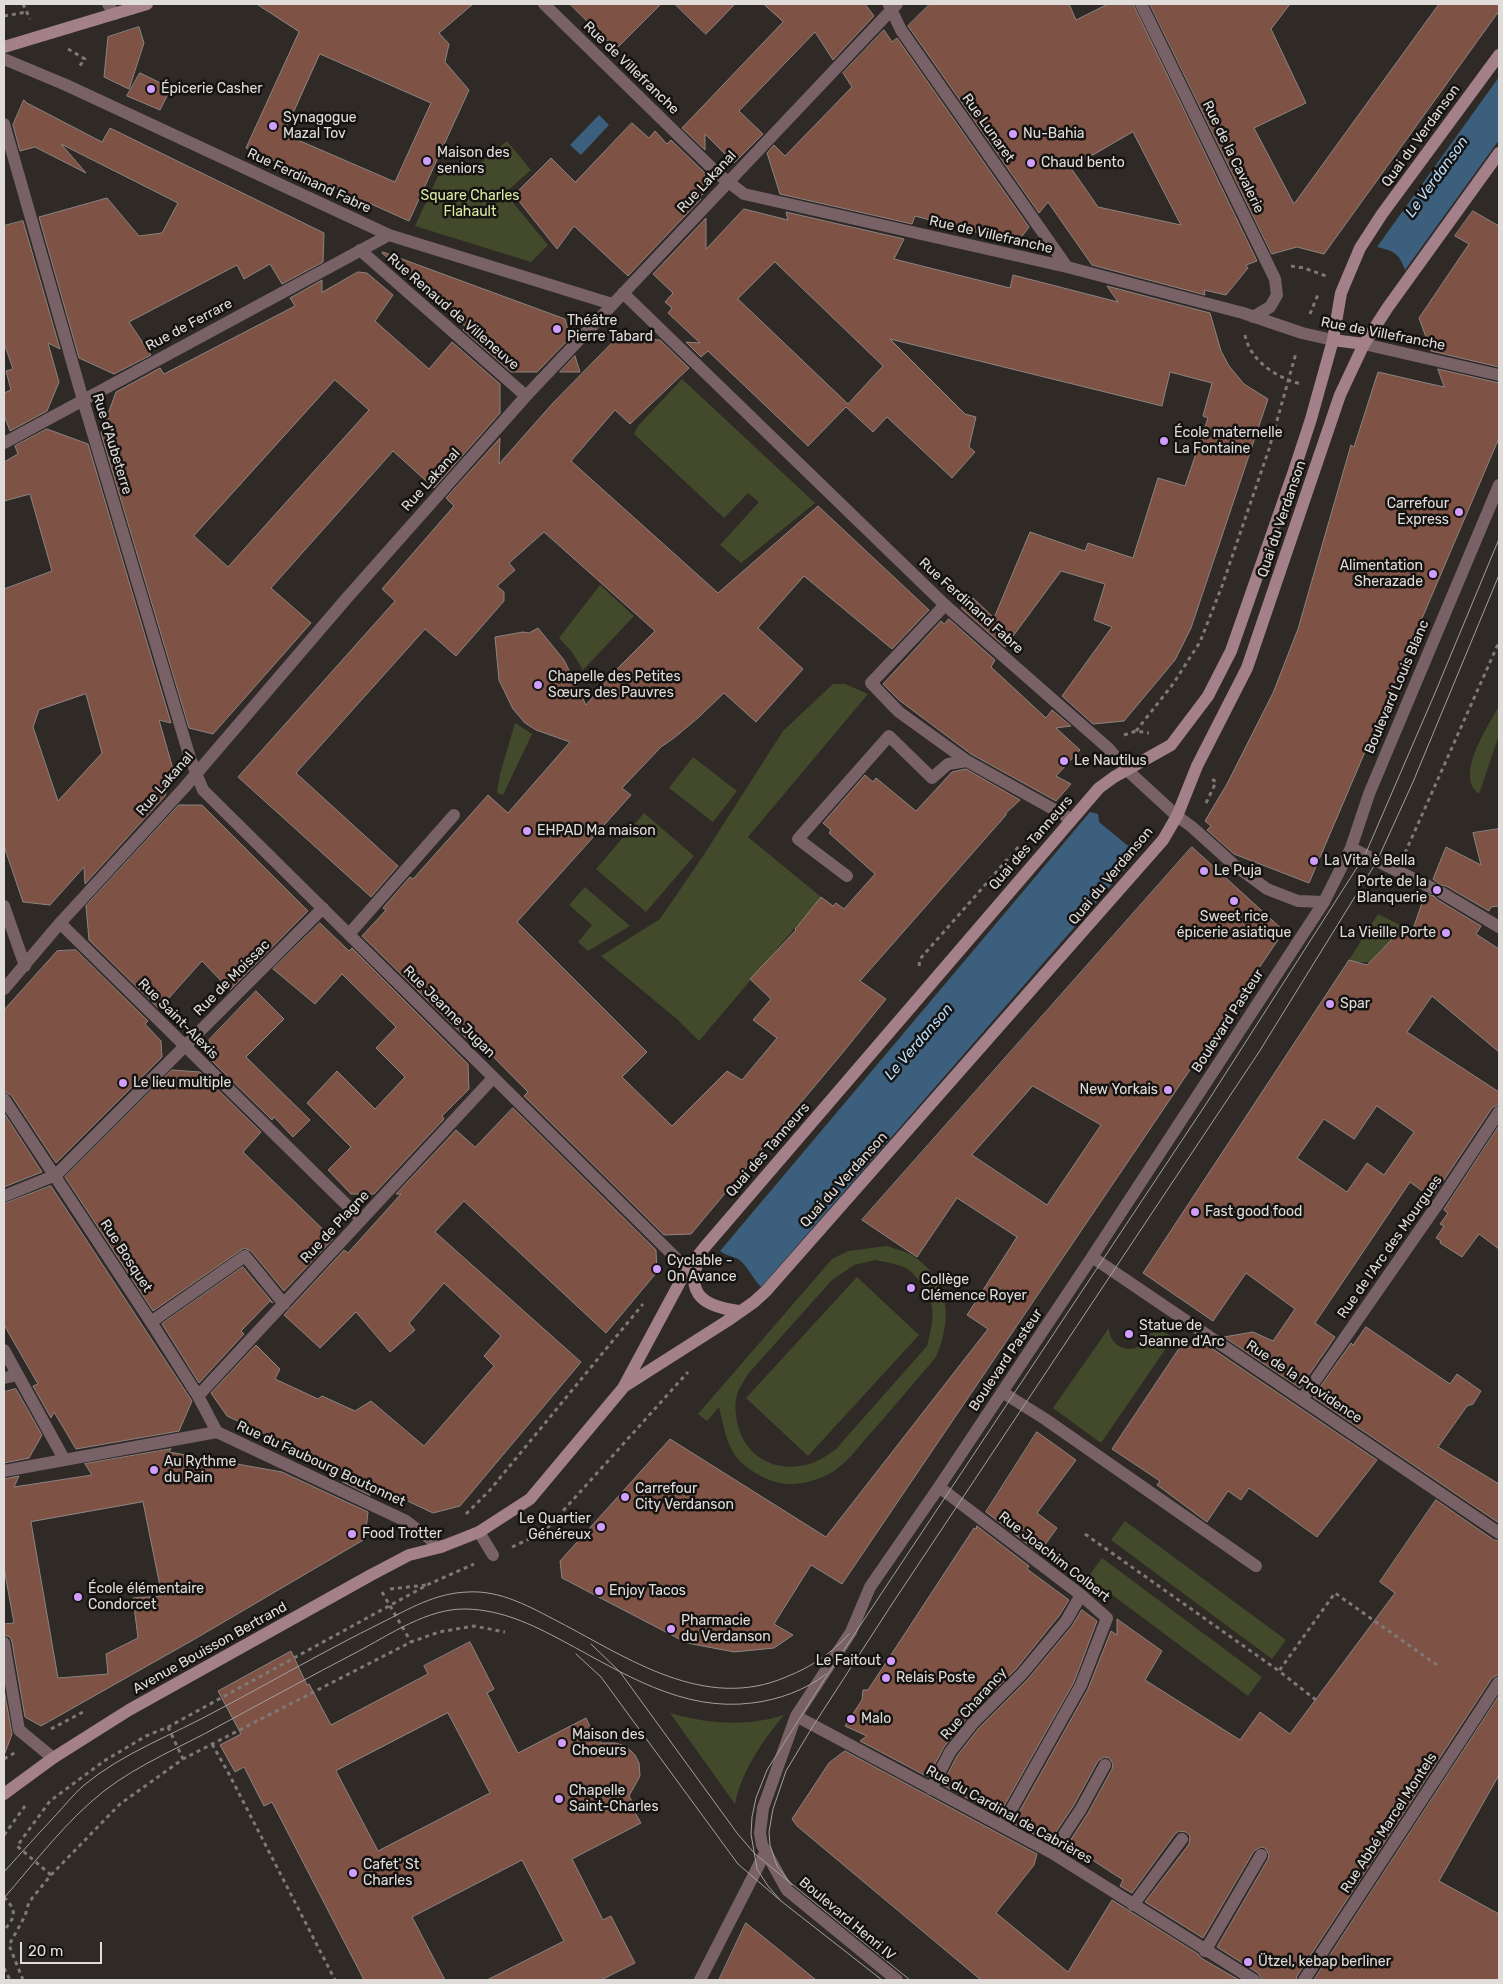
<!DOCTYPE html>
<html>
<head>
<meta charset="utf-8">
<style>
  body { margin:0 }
  #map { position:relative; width:1503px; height:1984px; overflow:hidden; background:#2f2a26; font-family:Rubik,sans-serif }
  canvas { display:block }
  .frame { position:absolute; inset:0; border:5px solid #e0dcda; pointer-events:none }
  .scale { position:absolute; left:20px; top:1942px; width:82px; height:22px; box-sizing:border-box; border:2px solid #e0dcda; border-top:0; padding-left:6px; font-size:15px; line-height:18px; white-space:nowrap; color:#e0dcda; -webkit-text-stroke:4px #151311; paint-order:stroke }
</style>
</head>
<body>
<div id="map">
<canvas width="1503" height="1984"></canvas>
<div class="frame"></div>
<div class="scale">20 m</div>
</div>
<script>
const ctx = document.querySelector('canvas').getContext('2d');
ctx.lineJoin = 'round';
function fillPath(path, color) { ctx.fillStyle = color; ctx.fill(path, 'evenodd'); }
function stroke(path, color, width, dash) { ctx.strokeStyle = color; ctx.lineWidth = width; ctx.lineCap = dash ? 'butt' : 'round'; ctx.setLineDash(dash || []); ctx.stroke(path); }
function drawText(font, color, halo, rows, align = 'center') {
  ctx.font = font + ' Rubik,sans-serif'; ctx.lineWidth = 5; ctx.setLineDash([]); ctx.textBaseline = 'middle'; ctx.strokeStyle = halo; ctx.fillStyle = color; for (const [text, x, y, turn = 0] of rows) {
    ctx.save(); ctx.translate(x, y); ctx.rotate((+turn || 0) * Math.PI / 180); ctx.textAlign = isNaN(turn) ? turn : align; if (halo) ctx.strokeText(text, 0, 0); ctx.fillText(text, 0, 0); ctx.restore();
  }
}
fillPath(new Path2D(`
  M507 141 531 170 505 193 548 245 531 262 415 226 438 176 483 161Z
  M682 379 815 503 741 563 720 545 759 502 748 493 724 518 634 434 638 426Z
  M600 585 634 616 583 670 572 652 559 638Z
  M833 684H845L868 694 748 837 821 897 699 1041 678 1020 601 956 660 919 705 853 783 731Z
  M1499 706V735L1479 794C1454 775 1488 727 1499 706Z
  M515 723 532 734 503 795 497 793 500 774Z
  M693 757 737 791 713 822 669 788Z
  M644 813 694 856 646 912 596 869Z
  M585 887 630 926 588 951 578 942 592 925 569 905Z
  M1378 914 1404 927 1376 955 1375 962H1357L1349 960Z
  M887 1246C895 1249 906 1251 913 1256 951 1281 952 1319 936 1357 914 1383 892 1409 869 1435 857 1448 845 1466 829 1474 809 1484 787 1488 767 1479 729 1461 728 1445 719 1407L707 1421 698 1414 832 1259 848 1251ZM875 1260C885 1262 897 1264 906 1268 917 1275 930 1294 932 1307 934 1320 930 1334 927 1346L836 1449C828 1455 819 1461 809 1464 778 1473 748 1459 739 1429 735 1416 734 1403 738 1391 741 1385 745 1380 748 1374L832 1280 854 1265Z
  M857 1277 919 1335 808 1456 746 1398Z
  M1153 1324 1173 1338 1101 1443 1053 1408 1109 1328C1110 1355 1148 1358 1153 1324Z
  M1125 1521 1286 1640 1272 1659 1111 1540Z
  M1102 1558 1262 1677 1248 1696 1088 1577Z
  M670 1713C708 1724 747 1727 784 1715 762 1742 742 1770 735 1804Z`), '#434a2b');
fillPath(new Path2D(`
  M1499 77V140L1405 270C1399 253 1394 251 1377 247Z
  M599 115 609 125 581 155 570 145Z
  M1090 812 1098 814 1099 822 1127 845 1137 848 1140 852 761 1287C752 1278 748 1266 738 1259 732 1256 727 1256 720 1251Z`), '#3b5f7d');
const building = new Path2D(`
  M257 4H473L439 33 449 44 445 62 469 90 409 221 246 148 299 32ZM320 54 431 103 395 182 284 134Z
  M570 4H661L616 49Z
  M675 4H735L706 34Z
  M764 4H865L874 16 833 60 815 32 739 111 763 134 734 163 705 134V150L682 128 783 22Z
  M930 4H1069L1076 20 1108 4H1133L1257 261 1246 265 1248 268 1226 295 1204 290 1205 295 1092 265 1048 202 1039 213 908 26ZM1133 132 1181 225 1098 207 1071 168Z
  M1150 4H1290L1271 29 1306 103 1254 128 1294 204 1439 4H1499V11L1324 254 1297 247 1272 254Z
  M139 27 144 43 129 89 104 77 108 37Z
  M884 30 892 42 897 38 1029 227 1017 243 915 216 912 224 780 194 767 153 774 145 785 156 820 120 852 87 843 73Z
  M140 73 171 88 160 110 127 96Z
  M24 100 27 103 102 142 110 128 324 233 323 262 282 284 270 264 244 279 237 265 129 322 151 355 114 374 79 358 39 217 107 198 139 236 162 233 178 203 61 144 86 173 35 147 20 151 13 125Z
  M632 123 649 138 655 131 667 144 671 140 705 173V192L699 198 701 199 628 276 574 226 557 249 514 195 551 158 575 182Z
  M744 209 788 220 786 212 904 239 894 259 1010 288 1013 275 1118 302 1107 286 1210 313 1221 351 1229 366 1244 384 1268 399 1191 628 1175 660 1124 721 1093 724 1062 696 1112 627 1094 620 1105 584 1061 571 1005 647 961 608 973 598 994 618 1030 532 1085 551 1088 543 1133 558 1158 478 1185 486 1208 418 1203 416 1212 383 1170 372 1162 406 890 339 965 414 976 417 969 447 975 452 952 478 887 417 873 432 846 407 808 446 708 351 701 357 686 342 700 343 668 313 672 308 665 302 673 293 653 274 706 218V249ZM775 262 883 366 848 404 738 299Z
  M1473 211 1499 226V367L1431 351 1419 318 1469 244 1455 236Z
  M23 221 60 349 48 343 59 382 47 411 10 431 4 415V393L11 390 6 371 13 369 4 343V226Z
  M383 252 565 319 570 338 537 372H511L463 330 466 327 382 253Z
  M358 272 367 273 393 295 375 321 429 369 452 342 500 384V413L434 488 393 451 271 588 311 623 213 734 189 728 101 433 116 392 160 368 164 374 295 306 290 298 322 280V292ZM335 380 369 410 228 567 194 536Z
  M618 337 660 340 689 368 630 424 615 410 571 461 718 593 818 506 929 610 892 649 804 576 758 628 803 669 756 722 724 693 699 717 674 738 661 747 622 788 631 795 517 922 647 1052 622 1077 672 1126 727 1071 742 1080 777 1038 753 1020 771 999 750 979 796 930 795 929 821 897 833 906 836 903 844 909 875 874 829 833 831 830 823 823 865 775 873 782 876 778 916 811 952 772 966 769 1020 800 1006 813V815L860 981 886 999 844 1051 691 1234 664 1235 524 1096 528 1092 467 1030 468 1040 362 936 386 910 383 908 410 877 413 879 488 795 508 813 570 742 536 730 525 723 513 709 499 680 495 637 523 632 529 633 538 628 564 660 586 705 614 672 655 631 544 532 509 563 515 570 497 586 504 592V601L456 656 425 629 296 773 398 866 371 897 238 777 395 601 382 589 454 506 446 498 500 438 499 464 553 403Z
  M575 356 580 372H560Z
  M1438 369 1499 383V438L1309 883 1234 854 1207 830 1211 826 1205 821 1227 784 1273 693 1298 629 1351 445 1354 447 1378 372 1444 387Z
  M47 429 88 444 171 723 159 720 173 769 165 796 85 884 84 867 50 905 23 902 4 846V589L52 571 30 494 4 501V462L18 454 15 446ZM86 694 102 753 58 801 33 727 39 710Z
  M949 619 995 660 991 667 1046 718 1052 710 1071 726 1056 728 1080 750 1056 776 1071 784 1056 801 971 754 899 700 883 684 941 621 944 624Z
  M179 805H202L308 911 230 990 202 961 159 1009 89 940 86 906Z
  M1499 829V906L1491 907 1489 911 1446 886 1440 885 1433 879 1446 847 1481 865 1473 833Z
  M1192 847 1284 931 842 1584 811 1565 774 1624 793 1635 774 1648 734 1652 687 1643 562 1578 560 1561 670 1439 826 1537 988 1329 967 1315 1017 1237 957 1198 917 1257 862 1220ZM1033 1086 1101 1125 1047 1205 972 1155Z
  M1426 894 1434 896 1438 900 1481 926 1476 934 1499 949V1052L1432 996 1407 1032 1499 1092V1104L1492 1108 1432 1198 1410 1182 1315 1323 1335 1337 1300 1388 1224 1337 1253 1332 1273 1341 1295 1309 1246 1273 1213 1321 1143 1273 1349 960 1367 965 1404 927 1412 932 1422 903ZM1377 1106 1414 1132 1384 1175 1367 1163 1347 1192 1297 1158 1324 1119 1354 1139Z
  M320 923 349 951 352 948 468 1064 469 1089 442 1116 444 1119 374 1194H351L328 1170 351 1147 307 1103 337 1071 375 1109 405 1077 376 1048 396 1027 342 974 315 1004 273 969Z
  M76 950 148 1021 145 1024 161 1041 162 1057 56 1163 11 1095 4 1091V1010L57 951Z
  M256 991 284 1019 246 1057 310 1120 293 1137 274 1117 272 1120 211 1060 209 1040Z
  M172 1070 200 1072 261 1132 243 1152 333 1239 284 1291 251 1251 244 1248 153 1311 65 1177Z
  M513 1108 656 1250 657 1272 606 1333 464 1201 435 1232 581 1362 460 1506 433 1513 227 1416 211 1393 256 1345 280 1369 275 1379 318 1399 322 1396 355 1411 371 1401 424 1446 494 1366 484 1356 501 1336 444 1283 409 1323 415 1330 390 1352 356 1312 320 1348 284 1315 344 1250 348 1253 401 1194H396L456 1130 475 1147Z
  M4 1113 42 1172 4 1187Z
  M1499 1126V1249L1479 1234 1462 1257 1440 1243 1441 1241 1436 1238 1444 1226 1440 1224 1448 1213 1444 1210Z
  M51 1186 192 1401 179 1431 76 1449 54 1412 51 1418 33 1386 38 1384 4 1325V1204Z
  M243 1267 273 1303 270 1301 241 1331 244 1334 199 1383 162 1324Z
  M1366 1327 1450 1384 1457 1374 1481 1391 1473 1404 1467 1406 1438 1447 1499 1484V1523L1313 1397 1349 1346 1351 1343 1353 1345Z
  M1201 1341 1377 1460 1317 1537 1249 1488 1241 1500 1228 1491 1207 1522 1157 1485 1160 1481 1112 1449 1182 1344Z
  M16 1389 42 1435 29 1458 4 1463V1392Z
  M1037 1432 1076 1460 1037 1513 1057 1528 1039 1553 986 1512Z
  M171 1449 169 1452 282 1472 368 1512 365 1539 193 1640 41 1726 25 1717 12 1642 10 1637 4 1635V1624L14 1623 4 1568V1479L19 1476 14 1487 92 1475 85 1464ZM143 1502 162 1596 133 1598 138 1638 106 1654 108 1674 58 1678 31 1522Z
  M343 1482 370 1487V1495Z
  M1436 1500 1494 1540 1499 1541V1674L1492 1678 1297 1976 1296 1980H1262L1258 1973 1217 1947 1268 1859 1269 1855 1265 1848 1261 1847 1254 1851 1203 1938 1145 1902 1189 1844 1190 1836 1186 1832 1179 1831 1175 1834 1132 1893 1120 1886 1123 1880 1068 1844 1088 1813 1112 1769 1113 1764 1109 1758 1104 1757 1098 1761 1074 1805 1054 1835 1046 1829 1043 1839 1013 1823 1088 1689 1111 1631 1117 1635V1619L1162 1651 1145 1680 1240 1740 1260 1712 1290 1734 1395 1593 1380 1582Z
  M977 1526 1029 1566 1027 1569 1069 1600 1059 1616 1016 1669 967 1718 944 1747 928 1777 860 1741 867 1736 845 1726 862 1700 863 1690H868L974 1528 976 1529Z
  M1082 1610 1097 1621 1074 1682 999 1815 942 1785 957 1756 979 1728 1028 1679 1072 1626Z
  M470 1642 494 1689 487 1693 518 1753 586 1718 595 1738 597 1737 601 1743H615L626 1746 635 1755 639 1763 640 1776 629 1796 633 1803 630 1804 641 1823 572 1859 603 1920 611 1916 635 1963 601 1980H487L564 1941 522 1860 412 1917 445 1980H364L272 1802 264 1806 244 1767 235 1772 220 1745 241 1734 218 1691 291 1651 307 1685 309 1684 331 1725 428 1674 424 1666ZM448 1713 490 1793 378 1851 336 1771Z
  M4 1689 12 1734 5 1753 4 1752Z
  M1499 1696V1775L1439 1881 1499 1914V1980H1314Z
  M845 1751 1037 1854 1034 1865 996 1913 1068 1972 1112 1900 1198 1954 1201 1958 1239 1980H981L797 1826 792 1819 829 1763Z
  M746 1923 783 1953 816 1980H719Z`);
fillPath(building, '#7e5244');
stroke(building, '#8b8481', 1);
stroke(new Path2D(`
  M23 4 30 19
  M4 16 27 12
  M68 49 85 59 78 68
  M1291 266 1304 268 1326 276
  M1310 314 1319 292
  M1245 335C1250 361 1277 378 1301 384
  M1136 731 1173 684 1200 642 1222 586 1269 449 1296 353
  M1124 735 1136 731 1149 733
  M1206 803 1216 782 1212 779
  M1405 853 1499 642
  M919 966 920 959 1020 845
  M466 1514 490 1490 643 1304
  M1085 1534 1279 1671
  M512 1547 544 1532 688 1372
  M390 1589 426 1585
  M382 1592 411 1642
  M1316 1700 1279 1671 1335 1593 1437 1665
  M168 1727 183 1759
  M51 1729 85 1711
  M212 1744 229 1774 335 1980
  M4 1759 16 1752
  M4 1835 25 1806
  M51 1875 17 1846 50 1801 104 1761 146 1736 168 1727 429 1584 474 1564
  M4 1897C16 1910 17 1916 4 1930
  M4 1968 10 1980
  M23 1980 9 1945 25 1916 29 1902 51 1875 120 1804 183 1759 411 1642 439 1632 474 1626 505 1632`), '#7e7976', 3, [4, 4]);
stroke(new Path2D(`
  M108 4 114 14
  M945 605 871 683 899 712 967 761 1071 819
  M847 876 798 839 889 736 932 778 948 764 967 761
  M349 934 454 815
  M151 1322 245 1256 284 1304
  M1002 1392 1045 1419 1256 1566
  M479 1532 493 1555`), '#786268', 12);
stroke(new Path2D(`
  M544 4 718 174 744 194 1067 267 1243 313 1302 333 1333 340
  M1141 4 1275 279 1277 295 1270 307 1253 317
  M889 5 901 30 1067 267
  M4 59 66 85 389 235 612 304
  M4 124 83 400 190 758 203 790 687 1269
  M360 250 526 396
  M623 293 945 605 1108 748 1127 770 1177 816 1192 827 1233 864 1267 889 1298 901 1324 902
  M1364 344 1499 375
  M4 443 389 235
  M1351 848 1432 888
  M1442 893 1499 927
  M4 906 25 966
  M60 923 361 1219
  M4 989 60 923 184 788 346 599 526 396 897 4
  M4 1099 151 1322 198 1396 217 1432
  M4 1196 56 1175 323 908
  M1092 1257 1499 1533
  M4 1350 64 1459
  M4 1378 18 1375
  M198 1396 493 1078
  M1303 1398 1442 1198 1499 1112
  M4 1471 217 1432 406 1521 441 1547
  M939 1487 1081 1595 1107 1618 1081 1685 1002 1826
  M4 1643 19 1730 53 1758
  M796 1716 1052 1853 1254 1980
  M931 1789 950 1752 973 1723 1022 1674 1066 1621 1081 1595
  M1052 1853 1081 1809 1105 1765
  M1133 1905 1182 1839
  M1205 1951 1261 1855
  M700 1980 765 1853
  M897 1980 787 1890 762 1845 760 1833 763 1808 796 1716 851 1632 870 1587 939 1487 1092 1257 1324 902 1351 848 1369 794 1499 485
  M1304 1980 1499 1682`), '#786268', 12);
stroke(new Path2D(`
  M4 47 147 4
  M1333 340 1364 344
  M699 1259C684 1295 706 1307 739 1311
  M625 1386 727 1321 754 1302 766 1291 1163 840 1177 816 1197 766 1247 668 1340 395 1364 344 1388 307 1499 153
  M4 1794 53 1758 129 1710 371 1575 409 1555 441 1547 479 1532 530 1499 623 1388 687 1269 704 1248 1099 788 1114 777 1171 745 1208 696 1231 651 1294 471 1311 419 1333 340 1341 293 1360 248 1382 214 1499 55`), '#a4818a', 12);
stroke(new Path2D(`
  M591 1644 620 1672 737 1833 755 1854 910 1980
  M576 1654 601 1677 738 1864 781 1901 882 1980
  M4 1872C21 1853 38 1834 56 1815 65 1805 73 1795 83 1786 122 1753 173 1735 218 1710 273 1681 326 1650 381 1623 409 1609 435 1593 468 1592 501 1590 530 1607 559 1622 628 1658 705 1712 786 1677 811 1667 831 1654 849 1634
  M792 1885 777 1866 770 1845 769 1832 773 1809 786 1771 813 1726 894 1601 1259 1052 1377 861 1413 782 1499 575
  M4 1898C36 1861 66 1821 104 1791 139 1764 181 1747 219 1726 265 1701 311 1676 357 1652 389 1635 428 1608 466 1609 502 1610 531 1624 563 1641 623 1673 682 1712 752 1703 778 1700 806 1690 826 1674
  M781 1901 768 1886 757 1869 751 1834 752 1817 756 1798 767 1770 824 1680 1208 1101 1365 855 1435 693 1499 539`), '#a5a09e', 1);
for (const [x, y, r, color] of [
  [151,89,5,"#d19dfe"],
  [273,126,5,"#d19dfe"],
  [1013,134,5,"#d19dfe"],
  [427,161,5,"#d19dfe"],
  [1031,163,5,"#d19dfe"],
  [557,329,5,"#d19dfe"],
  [1164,441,5,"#d19dfe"],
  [1459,512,5,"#d19dfe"],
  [1433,574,5,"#d19dfe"],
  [538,685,5,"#d19dfe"],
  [1064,761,5,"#d19dfe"],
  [527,831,5,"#d19dfe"],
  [1314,861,5,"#d19dfe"],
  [1204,871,5,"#d19dfe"],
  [1437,890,5,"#d19dfe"],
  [1234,901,5,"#d19dfe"],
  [1446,933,5,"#d19dfe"],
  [1330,1004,5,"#d19dfe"],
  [123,1083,5,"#d19dfe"],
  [1168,1090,5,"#d19dfe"],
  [1195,1212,5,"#d19dfe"],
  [657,1269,5,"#d19dfe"],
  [911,1288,5,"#d19dfe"],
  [1129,1334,5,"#d19dfe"],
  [154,1470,5,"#d19dfe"],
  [625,1497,5,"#d19dfe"],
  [601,1527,5,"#d19dfe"],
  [352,1534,5,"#d19dfe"],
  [599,1591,5,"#d19dfe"],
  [78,1597,5,"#d19dfe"],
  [671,1629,5,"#d19dfe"],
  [891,1661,5,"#d19dfe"],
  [886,1678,5,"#d19dfe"],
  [851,1719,5,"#d19dfe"],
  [562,1743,5,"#d19dfe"],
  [559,1799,5,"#d19dfe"],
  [353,1873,5,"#d19dfe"],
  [1248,1962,5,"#d19dfe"]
]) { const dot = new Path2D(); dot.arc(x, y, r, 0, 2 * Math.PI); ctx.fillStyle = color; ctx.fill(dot); stroke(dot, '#151311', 2); }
drawText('14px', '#e0dcda', '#151311', [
  ["Rue de Villefranche",631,68,44],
  ["Rue Lunaret",988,128,55],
  ["Quai du Verdanson",1421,136,-54],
  ["Rue de la Cavalerie",1233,157,64],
  ["Rue Ferdinand Fabre",309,181,25],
  ["Rue Lakanal",707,182,-47],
  ["Rue de Villefranche",991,235,13],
  ["Rue Renaud de Villeneuve",453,312,41],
  ["Rue de Ferrare",189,325,-28],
  ["Rue de Villefranche",1383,334,11],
  ["Rue d'Aubeterre",112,444,73],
  ["Rue Lakanal",431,480,-48],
  ["Quai du Verdanson",1282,519,-71],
  ["Rue Ferdinand Fabre",971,606,42],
  ["Boulevard Louis Blanc",1397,687,-67],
  ["Rue Lakanal",165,784,-49],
  ["Quai des Tanneurs",1031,843,-49],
  ["Quai du Verdanson",1111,876,-50],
  ["Rue de Moissac",232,978,-45],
  ["Rue Jeanne Jugan",449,1012,45],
  ["Rue Saint-Alexis",178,1019,45],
  ["Boulevard Pasteur",1228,1021,-57],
  ["Quai des Tanneurs",768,1150,-49],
  ["Quai du Verdanson",844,1180,-48],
  ["Rue de Plagne",335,1227,-47],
  ["Rue de l'Arc des Mourgues",1390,1247,-55],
  ["Rue Bosquet",126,1256,57],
  ["Boulevard Pasteur",1006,1360,-56],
  ["Rue de la Providence",1304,1382,34],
  ["Rue du Faubourg Boutonnet",321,1464,25],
  ["Rue Joachim Colbert",1054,1557,38],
  ["Avenue Bouisson Bertrand",210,1648,-29],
  ["Rue Charancy",974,1704,-48],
  ["Rue du Cardinal de Cabrières",1009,1815,29],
  ["Rue Abbé Marcel Montels",1389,1823,-57],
  ["Boulevard Henri IV",847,1919,40]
]);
drawText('14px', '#e0dcda', '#151311', [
  ["Épicerie Casher",161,89],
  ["Synagogue",283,118],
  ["Mazal Tov",283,134],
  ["Nu-Bahia",1023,134],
  ["Maison des",437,153],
  ["seniors",437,169],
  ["Chaud bento",1041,163],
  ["Théâtre",567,321],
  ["Pierre Tabard",567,337],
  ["École maternelle",1174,433],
  ["La Fontaine",1174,449],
  ["Carrefour",1449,504,"right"],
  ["Express",1449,520,"right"],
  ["Alimentation",1423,566,"right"],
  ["Sherazade",1423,582,"right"],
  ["Chapelle des Petites",548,677],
  ["Sœurs des Pauvres",548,693],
  ["Le Nautilus",1074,761],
  ["EHPAD Ma maison",537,831],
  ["La Vita è Bella",1324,861],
  ["Le Puja",1214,871],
  ["Porte de la",1427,882,"right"],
  ["Blanquerie",1427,898,"right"],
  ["Sweet rice",1234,917,"center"],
  ["épicerie asiatique",1234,933,"center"],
  ["La Vieille Porte",1436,933,"right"],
  ["Spar",1340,1004],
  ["Le lieu multiple",133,1083],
  ["New Yorkais",1158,1090,"right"],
  ["Fast good food",1205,1212],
  ["Cyclable -",667,1261],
  ["On Avance",667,1277],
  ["Collège",921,1280],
  ["Clémence Royer",921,1296],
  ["Statue de",1139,1326],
  ["Jeanne d'Arc",1139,1342],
  ["Au Rythme",164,1462],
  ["du Pain",164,1478],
  ["Carrefour",635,1489],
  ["City Verdanson",635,1505],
  ["Le Quartier",591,1519,"right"],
  ["Généreux",591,1535,"right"],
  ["Food Trotter",362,1534],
  ["École élémentaire",88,1589],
  ["Condorcet",88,1605],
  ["Enjoy Tacos",609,1591],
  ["Pharmacie",681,1621],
  ["du Verdanson",681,1637],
  ["Le Faitout",881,1661,"right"],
  ["Relais Poste",896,1678],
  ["Malo",861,1719],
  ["Maison des",572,1735],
  ["Choeurs",572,1751],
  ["Chapelle",569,1791],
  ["Saint-Charles",569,1807],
  ["Cafet' St",363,1865],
  ["Charles",363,1881],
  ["Ützel, kebap berliner",1258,1962]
], 'left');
drawText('14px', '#daeba3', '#151311', [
  ["Square Charles",470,196],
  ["Flahault",470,212]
]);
drawText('italic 15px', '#b7dbf9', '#151311', [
  ["Le Verdanson",1437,177,-54],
  ["Le Verdanson",919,1042,-49]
]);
</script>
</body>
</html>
